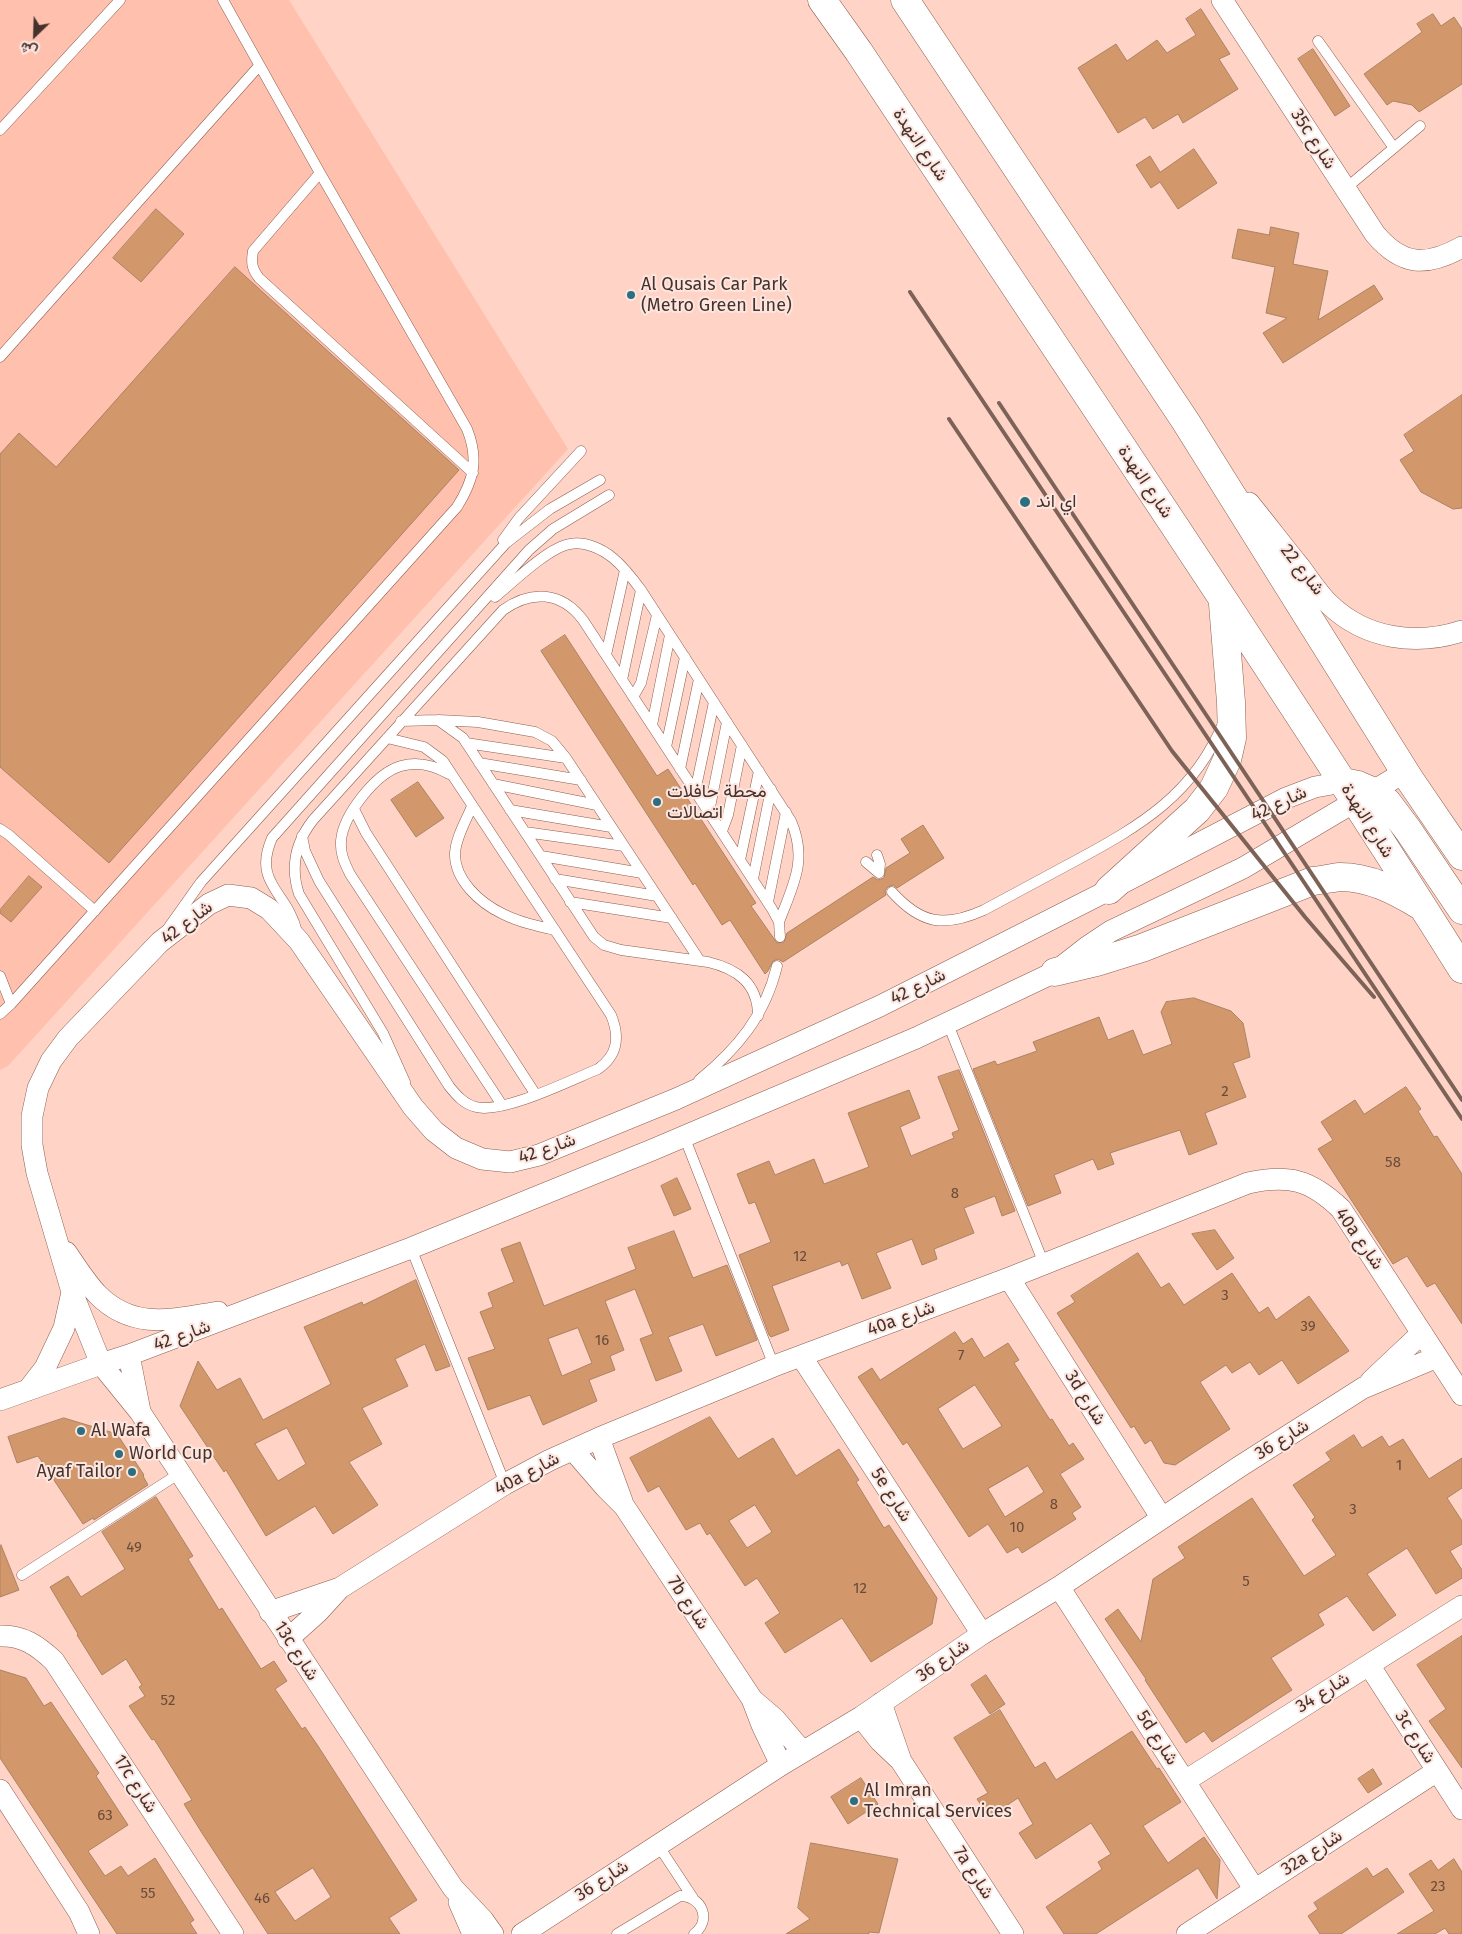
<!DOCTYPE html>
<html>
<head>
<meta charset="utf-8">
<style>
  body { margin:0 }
  #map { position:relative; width:1462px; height:1934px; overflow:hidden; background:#ffd3c5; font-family:"Fira Sans",Vazirmatn,sans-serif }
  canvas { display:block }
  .north { position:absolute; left:10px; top:10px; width:50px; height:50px; -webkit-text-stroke:4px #fce6df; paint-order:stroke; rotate:204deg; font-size:14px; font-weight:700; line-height:20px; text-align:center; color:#47322b }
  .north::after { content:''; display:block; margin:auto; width:18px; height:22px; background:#47322b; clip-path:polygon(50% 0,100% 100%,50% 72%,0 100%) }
</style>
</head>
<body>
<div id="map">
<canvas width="1462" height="1934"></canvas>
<div class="north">ش</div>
</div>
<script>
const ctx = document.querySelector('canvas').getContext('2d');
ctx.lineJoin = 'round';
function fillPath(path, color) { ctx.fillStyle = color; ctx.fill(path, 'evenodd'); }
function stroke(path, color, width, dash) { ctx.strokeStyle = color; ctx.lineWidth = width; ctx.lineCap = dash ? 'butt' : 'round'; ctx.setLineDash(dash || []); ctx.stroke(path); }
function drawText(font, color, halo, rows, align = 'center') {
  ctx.font = font + ' "Fira Sans",Vazirmatn,sans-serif'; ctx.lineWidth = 4; ctx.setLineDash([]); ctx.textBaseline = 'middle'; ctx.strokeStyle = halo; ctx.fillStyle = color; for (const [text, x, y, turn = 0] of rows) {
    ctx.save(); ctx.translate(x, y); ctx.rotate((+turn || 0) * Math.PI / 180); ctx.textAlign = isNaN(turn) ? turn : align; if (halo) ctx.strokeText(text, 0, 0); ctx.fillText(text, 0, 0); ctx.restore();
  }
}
fillPath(new Path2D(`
  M0 0H289L568 449 8 1066 0 1070Z`), '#ffc1ae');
const building = new Path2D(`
  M1201 9 1230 54 1219 59 1238 89 1183 123 1178 114 1153 129 1145 117 1118 133 1078 68 1116 44 1127 61 1157 40 1167 53 1196 35 1186 19Z
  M1433 14 1441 26 1454 17 1462 29V84L1419 112 1412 105 1393 101 1387 105 1364 74 1422 32 1417 24Z
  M1313 49 1350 106 1335 116 1298 59Z
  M1194 149 1217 183 1178 209 1160 182 1151 188 1136 165 1150 156 1160 172Z
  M156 209 184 234 141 282 113 258Z
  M1271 227 1299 233 1293 264 1328 271 1318 320 1374 285 1383 299 1283 363 1263 333 1287 318 1266 313 1275 267 1232 258 1238 229 1269 235Z
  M235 267 459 470 109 863 0 767V454L19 433 56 467Z
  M1462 395V508L1453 509 1421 492 1400 460 1414 451 1404 435Z
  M565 635 657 776 668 769 756 903 751 906 777 943 784 942 787 933 873 877 878 880 884 878 886 868 910 853 901 839 923 825 944 858 897 888 893 885 888 887 885 891 886 895 783 962 778 959 773 961 768 971 765 974 730 920 722 925 695 883 693 885 541 651Z
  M418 782 444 818 416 837 391 800Z
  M29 876 42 887 11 922 0 913V910Z
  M1194 998 1231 1011 1243 1023 1250 1057 1233 1063 1246 1097 1205 1113 1217 1144 1189 1155 1180 1130 1110 1153 1114 1164 1098 1170 1093 1159 1054 1175 1061 1193 1028 1206 973 1069 995 1061 997 1065 1037 1051 1033 1042 1099 1017 1108 1040 1133 1030 1143 1055 1172 1044 1161 1012 1166 1002Z
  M959 1070 1015 1211 1002 1216 995 1196 964 1208 974 1233 934 1249 937 1259 922 1265 912 1239 876 1253 891 1288 862 1299 848 1263 842 1266 840 1261 772 1286 789 1330 771 1337 769 1335 739 1255 771 1242 755 1202 749 1204 737 1174 769 1161 775 1175 814 1159 824 1184 869 1167 848 1113 909 1090 920 1118 900 1127 911 1156 954 1138 952 1133 959 1130 938 1077Z
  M1406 1087 1421 1109 1418 1111 1434 1137 1437 1136 1462 1174V1324L1435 1283 1427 1287 1407 1256 1393 1264 1318 1149 1333 1140 1321 1122 1355 1100 1364 1114Z
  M677 1178 691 1209 674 1216 661 1186Z
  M1215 1230 1234 1258 1217 1270 1192 1234Z
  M674 1231 693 1278 727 1265 757 1340 716 1356 703 1324 668 1337 682 1371 656 1381 640 1339 653 1334 635 1289 605 1301 624 1350 610 1356 615 1370 589 1380 597 1401 543 1425 530 1395 488 1410 468 1358 495 1349 480 1312 493 1307 488 1293 514 1282 501 1249 520 1242 544 1306 636 1269 628 1248ZM578 1328 592 1363 562 1376 548 1339Z
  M1138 1253 1161 1288 1169 1283 1184 1305 1232 1273 1259 1313 1268 1307 1276 1320 1309 1296 1349 1351 1298 1384 1282 1360 1259 1375 1250 1362 1232 1373 1226 1365 1200 1382 1230 1429 1175 1465 1164 1463 1151 1440 1145 1444 1134 1426 1131 1428 1057 1313 1075 1302 1071 1296Z
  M416 1280 450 1366 436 1371 425 1344 395 1359 408 1386 362 1408 382 1444 349 1462 378 1505 333 1534 315 1506 266 1536 226 1470 224 1472 180 1406 198 1361 217 1390 240 1378 263 1420 331 1384 304 1327 362 1302 363 1305ZM287 1428 306 1464 278 1481 255 1444Z
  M955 1332 963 1344 972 1338 984 1358 1008 1343 1019 1360 1014 1363 1050 1420 1052 1419 1069 1446 1073 1443 1084 1459 1060 1474 1081 1507 1072 1513 1076 1519 1022 1553 1018 1547 1007 1553 988 1524 969 1537 907 1442 903 1445 858 1377 872 1368 880 1380ZM975 1385 1002 1426 963 1449 938 1409ZM1028 1466 1044 1492 1005 1517 988 1489Z
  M710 1417 738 1459 773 1438 796 1476 839 1449 859 1480 856 1482 884 1528 889 1525 937 1598 932 1624 871 1662 842 1618 785 1653 765 1623 780 1613 757 1578 745 1586 710 1533 707 1535 700 1523 686 1530 659 1486 648 1492 630 1458ZM755 1505 772 1532 747 1548 729 1521Z
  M64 1418 117 1434 144 1475 143 1476 148 1485 94 1520 93 1518 83 1524 38 1456 17 1463 8 1437Z
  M1354 1435 1362 1448 1382 1436 1389 1447 1403 1439 1429 1479 1462 1458V1488L1447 1498 1462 1521V1544L1450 1551 1462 1570V1578L1436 1594 1407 1548 1367 1574 1396 1615 1373 1631 1347 1596 1318 1614 1324 1625 1271 1658 1292 1690 1212 1742 1204 1731 1186 1743 1145 1680 1146 1679 1105 1619 1118 1609 1141 1642 1153 1579 1185 1558 1178 1547 1252 1498 1304 1576 1336 1555 1312 1520 1315 1517 1293 1485 1331 1460 1326 1453Z
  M156 1497 193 1556 188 1559 219 1610 222 1608 261 1669 274 1661 287 1681 275 1689 302 1729 305 1727 318 1746 417 1900 389 1918 400 1934H268L202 1833 184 1804 192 1800 154 1739 152 1740 129 1706 145 1696 139 1687 142 1685 126 1659 102 1675 77 1635 78 1634 50 1587 68 1576 81 1597 125 1569 102 1532ZM313 1868 331 1897 295 1921 275 1892Z
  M1 1545 19 1590 0 1597V1546Z
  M1462 1636V1768L1429 1721 1446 1709 1417 1665Z
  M0 1670 26 1678 44 1706 51 1702 99 1773 96 1776 128 1825 88 1851 105 1876 121 1866 128 1876 155 1858 194 1920 190 1923 197 1934H117L0 1758Z
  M986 1675 1005 1704 990 1714 971 1685Z
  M1000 1710 1035 1768 1045 1762 1056 1780 1132 1731 1157 1769 1159 1768 1181 1802 1143 1826 1168 1863 1204 1837 1220 1860 1217 1899 1198 1868 1096 1934H1064L1046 1907 1102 1869 1098 1862 1111 1854 1091 1823 1036 1859 1019 1833 1033 1824 1018 1798 989 1817 977 1799 988 1793 954 1738Z
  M1373 1769 1382 1784 1368 1793 1358 1779Z
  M861 1778 878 1804 848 1824 831 1797Z
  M811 1843 898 1859 879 1933 869 1932V1934H786L810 1919 798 1908Z
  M1454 1859 1462 1872V1934H1449L1445 1928 1435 1934H1397L1434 1911 1409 1874 1431 1860 1438 1870Z
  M1367 1868 1373 1877 1387 1868 1404 1892 1341 1934H1320L1308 1916 1318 1909 1314 1903Z`);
fillPath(building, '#d2976a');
stroke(building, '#ab8364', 1);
const service = new Path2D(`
  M1318 41 1394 148
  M0 130 120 0
  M320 173 253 251C251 263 252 269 259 278L473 473
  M1345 189 1420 126
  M0 357 259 66
  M503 540 519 518 581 451
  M495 597C512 583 549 547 570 544 585 541 602 549 613 558 624 567 633 579 641 590L791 821C808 860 793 885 779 922
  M606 655 625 570
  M622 680 641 590
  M633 697 641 683 657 615
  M438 720 463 738 594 937 604 945 621 950 708 962C737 969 758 983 758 1016
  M401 721 438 720 478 722 535 732 552 741 566 758 700 961
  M652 725 670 635
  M466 743 566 758
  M666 747 685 657
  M479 763 581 780
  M680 769 699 679
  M449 774C435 766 418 761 401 766 376 773 343 815 341 841 340 854 345 864 350 874L502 1105
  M493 784 597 805
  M695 792 714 702
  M472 806C466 821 456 837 455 853 454 880 480 903 503 914 519 922 537 926 555 930
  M354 809 366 833 536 1095
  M510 810 611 827
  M709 812 727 722
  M0 829 9 835 95 911
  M722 831 728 815 742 745
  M525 832 624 846
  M302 836 305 851 319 881 449 1086C457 1096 464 1104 476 1107 503 1114 571 1080 598 1069 618 1055 620 1037 611 1015L443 761 424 747 387 738
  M541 856 642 873
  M740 860 759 771
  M866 862 879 873 880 864 877 855
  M555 879 657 896
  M753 879 771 789
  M892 892C921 924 944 928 984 910 1014 894 1044 878 1075 861 1140 826 1195 794 1224 721
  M570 902 672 918
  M768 902 786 812
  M169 927 201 882 506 543 550 509 600 480
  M297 932C288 892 252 884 272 838L529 550 553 529 609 495
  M0 976 11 1004
  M0 1014 11 1004 457 507C474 480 479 459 467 429L320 173 223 0
  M948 1024 1044 1264
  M699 1080C737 1049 765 1016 777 966
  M405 1082 383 1033 299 894C290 867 295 843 313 820L503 610C531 590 561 591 583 620L772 909 779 922 780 937
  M684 1136 774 1366
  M411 1248 505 1484
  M22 1575 180 1473
  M658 1845 693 1898
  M617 1934 680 1896C702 1896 712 1920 694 1934`);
const minor = new Path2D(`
  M1222 0 1375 234C1402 266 1426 267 1462 247
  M1249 503C1266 524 1282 545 1299 566 1309 579 1318 594 1330 605 1366 639 1416 646 1462 631
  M66 1252C76 1266 86 1283 98 1295 134 1331 174 1319 218 1312
  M1009 1278 1161 1517
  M129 1355 140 1411
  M801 1356 982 1634
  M1371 1381 1422 1333
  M28 1390 45 1368 64 1328 72 1292
  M0 1400 101 1364 129 1355 411 1248 652 1150 916 1038 1055 972 1087 947 1111 931 1243 868 1405 772
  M599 1438 622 1501
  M573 1450 605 1487 624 1506 752 1699 762 1725 781 1765
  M1059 1587 1255 1890
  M270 1612 340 1588
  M0 1636C23 1635 38 1646 54 1661L233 1934
  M288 1639 318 1612 340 1588 505 1484 550 1460 599 1438 774 1366 1009 1278 1248 1183C1289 1174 1311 1180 1341 1209L1462 1395
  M1369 1665 1462 1809
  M754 1701 775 1719 802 1751
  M881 1703 901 1761 1013 1934
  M861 1717 880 1741 899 1759
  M1185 1781 1462 1606
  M0 1790 79 1912 89 1934
  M459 1902 473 1934
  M493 1934 483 1920 453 1888 140 1412 101 1364 72 1292 37 1173 32 1145V1116L38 1088 51 1061 68 1038 160 942 209 904 228 895 251 898 269 909 299 941 413 1107 434 1131 456 1148 482 1159 510 1162 539 1155 676 1099 880 1006 1109 890 1286 798 1315 787 1343 782
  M522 1934 781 1765 861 1717 982 1634 1059 1587 1239 1467 1363 1388 1437 1357
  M1187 1934 1437 1771`);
const primary = new Path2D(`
  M822 0 859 52C1061 357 1267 659 1462 969
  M905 0 1186 422 1410 780 1462 856
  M1343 782 1358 785 1372 791 1387 802 1408 830 1462 910
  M1109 890 1197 810 1214 788 1227 760 1232 738 1231 702 1223 604
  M1055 972 1097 962 1142 948 1313 881C1322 880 1331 878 1340 877 1370 877 1396 891 1421 906`);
stroke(service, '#8d5e50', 11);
stroke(minor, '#8d5e50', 22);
stroke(primary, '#8d5e50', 29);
stroke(service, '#fff', 10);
stroke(minor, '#fff', 21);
stroke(primary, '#fff', 28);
stroke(new Path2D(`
  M910 292 1462 1119
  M999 403 1462 1100
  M949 419 1172 751 1305 917 1374 997`), '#7d6258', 4);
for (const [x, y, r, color] of [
  [631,295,5,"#2c6f80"],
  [1025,502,6,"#2c6f80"],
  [657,802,5,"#2c6f80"],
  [81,1431,5,"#2c6f80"],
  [119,1454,5,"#2c6f80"],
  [132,1472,5,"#2c6f80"],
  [854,1801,5,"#2c6f80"]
]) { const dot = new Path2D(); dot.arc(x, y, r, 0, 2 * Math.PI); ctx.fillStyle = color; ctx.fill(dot); stroke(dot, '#fce6df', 2); }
drawText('15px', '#6a4b3b', null, [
  ["2",1225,1092],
  ["58",1393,1163],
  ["8",955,1194],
  ["12",800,1257],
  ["3",1225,1296],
  ["39",1308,1327],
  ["16",602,1341],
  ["7",961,1356],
  ["1",1399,1466],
  ["8",1054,1505],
  ["3",1353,1510],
  ["10",1017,1528],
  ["49",134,1548],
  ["5",1246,1582],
  ["12",860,1589],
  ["52",168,1701],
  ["63",105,1816],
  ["23",1438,1887],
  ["55",148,1894],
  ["46",262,1899]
]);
drawText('18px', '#47322b', '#fce6df', [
  ["35c شارع",1313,139,57],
  ["شارع النهدة",920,145,56],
  ["شارع النهدة",1145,482,56],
  ["شارع 22",1302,570,52],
  ["شارع 42",1279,804,-25],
  ["شارع النهدة",1367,821,58],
  ["شارع 42",187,923,-37],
  ["شارع 42",918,987,-26],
  ["شارع 42",547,1149,-19],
  ["40a شارع",1359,1239,55],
  ["40a شارع",901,1319,-20],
  ["شارع 42",182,1336,-20],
  ["3d شارع",1085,1398,58],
  ["شارع 36",1282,1440,-32],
  ["40a شارع",527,1474,-28],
  ["5e شارع",891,1495,57],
  ["7b شارع",688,1603,56],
  ["13c شارع",296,1651,57],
  ["شارع 36",943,1661,-35],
  ["شارع 34",1323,1693,-32],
  ["3c شارع",1415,1737,57],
  ["5d شارع",1157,1738,57],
  ["17c شارع",135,1784,57],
  ["32a شارع",1312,1853,-33],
  ["7a شارع",973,1873,57],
  ["شارع 36",602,1881,-33]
]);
drawText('18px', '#47322b', '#fce6df', [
  ["Al Qusais Car Park",641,285],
  ["(Metro Green Line)",641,306],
  ["اي اند",1036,502],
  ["محطة حافلات",667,792],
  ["اتصالات",667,813],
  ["Al Wafa",91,1431],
  ["World Cup",129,1454],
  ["Ayaf Tailor",122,1472,"right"],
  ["Al Imran",864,1791],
  ["Technical Services",864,1812]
], 'left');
</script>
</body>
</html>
